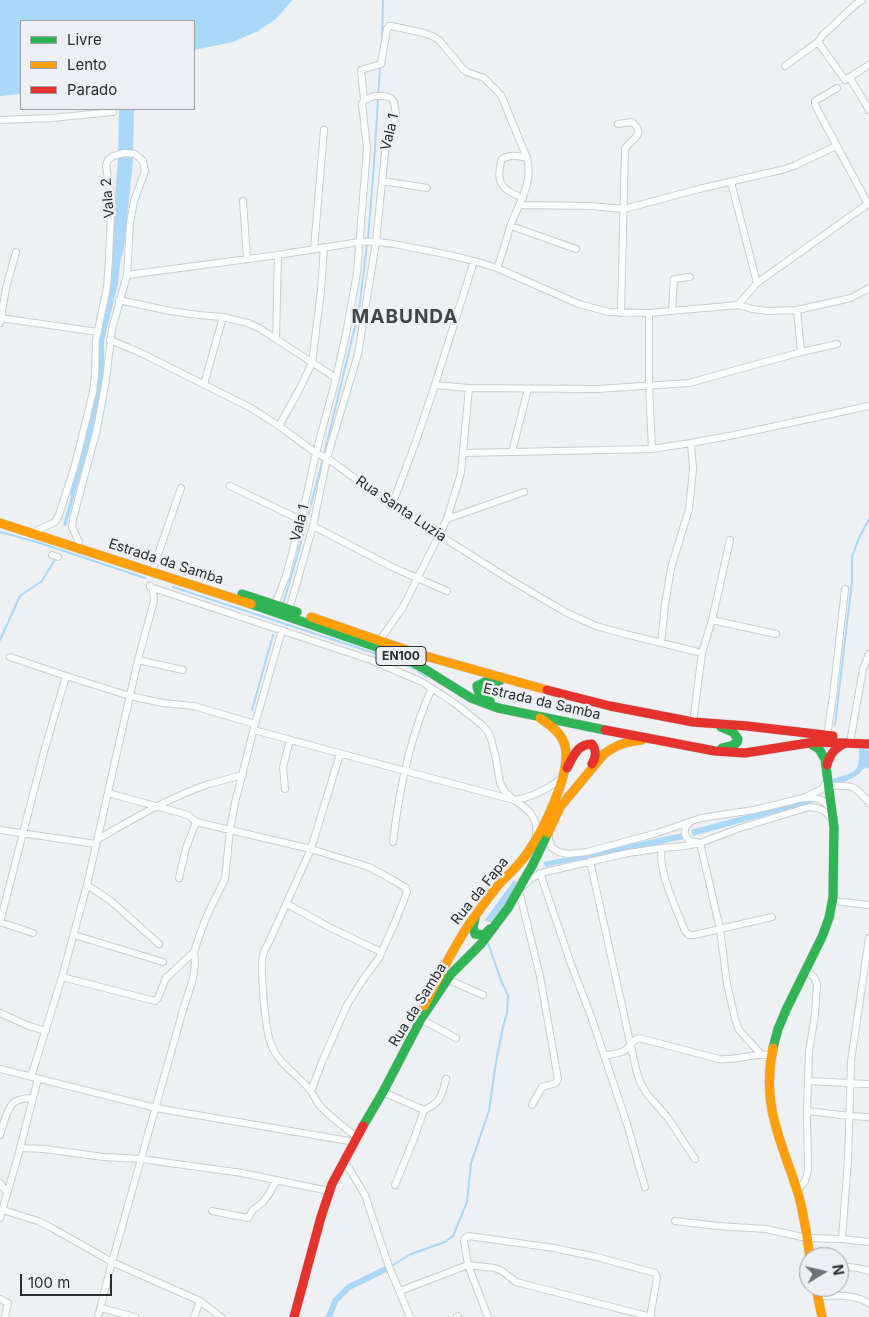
<!DOCTYPE html>
<html>
<head>
<meta charset="utf-8">
<style>
  body { margin:0 }
  #map { position:relative; width:869px; height:1317px; overflow:hidden; background:#eef0f3; font-family:Inter,sans-serif }
  canvas { display:block }
  .legend { position:absolute; left:20px; top:20px; width:175px; height:90px; box-sizing:border-box; background:#edeff4; border:1px solid #a0a1a5; margin:0; padding:6px 9px; list-style:none; font-size:15px; color:#2c2d2f }
  .legend li { display:flex; align-items:center; gap:10px; height:25px }
  .legend b { width:25px; border:1px solid #a0a1a5 }
  .north { position:absolute; left:799px; top:1247px; width:50px; height:50px; box-sizing:border-box; background:#edeff4; border:1px solid #a0a1a5; border-radius:50%; rotate:81deg; font-size:14px; font-weight:700; line-height:20px; text-align:center; color:#2c2d2f }
  .north::after { content:''; display:block; margin:auto; width:18px; height:22px; background:#707174; clip-path:polygon(50% 0,100% 100%,50% 72%,0 100%) }
  .scale { position:absolute; left:20px; top:1274px; width:92px; height:22px; box-sizing:border-box; border:2px solid #2c2d2f; border-top:0; padding-left:6px; font-size:15px; line-height:18px; white-space:nowrap; color:#2c2d2f; -webkit-text-stroke:4px #edeff4; paint-order:stroke }
</style>
</head>
<body>
<div id="map">
<canvas width="869" height="1317"></canvas>
<ul class="legend">
<li><b style="height:6px;background:#30b455"></b>Livre</li>
<li><b style="height:6px;background:#ff9f0a"></b>Lento</li>
<li><b style="height:6px;background:#e5322d"></b>Parado</li>
</ul>
<div class="north">N</div>
<div class="scale">100 m</div>
</div>
<script>
const ctx = document.querySelector('canvas').getContext('2d');
ctx.lineJoin = 'round';
function fillPath(path, color) { ctx.fillStyle = color; ctx.fill(path, 'evenodd'); }
function stroke(path, color, width, dash) { ctx.strokeStyle = color; ctx.lineWidth = width; ctx.lineCap = dash ? 'butt' : 'round'; ctx.setLineDash(dash || []); ctx.stroke(path); }
function drawText(font, color, halo, rows, align = 'center') {
  ctx.font = font + ' Inter,sans-serif'; ctx.lineWidth = 5; ctx.setLineDash([]); ctx.textBaseline = 'middle'; ctx.strokeStyle = halo; ctx.fillStyle = color; for (const [text, x, y, turn = 0] of rows) {
    ctx.save(); ctx.translate(x, y); ctx.rotate((+turn || 0) * Math.PI / 180); ctx.textAlign = isNaN(turn) ? turn : align; if (halo) ctx.strokeText(text, 0, 0); ctx.fillText(text, 0, 0); ctx.restore();
  }
}
fillPath(new Path2D(`
  M0 0H292L277 18 258 31 233 42 194 50V21H21V94L0 96Z
  M119 109H134L133 159 124 249 120 263 118 284 104 341V376L101 392 92 434 66 526 63 525 71 496 70 495 87 432 88 413 98 341 113 263 111 248 118 159Z
  M859 748 869 750V769L865 767C857 778 846 781 833 786L832 779C855 772 860 774 859 748Z
  M810 798 812 803 693 836 691 830Z
  M683 833 684 839 545 867 544 862Z
  M514 880 519 884 492 923 485 920Z`), '#a9d8f8');
stroke(new Path2D(`
  M382 42 383 0
  M368 239 374 164 380 67
  M324 455 359 310 367 244
  M0 532 40 543 145 578
  M173 587 383 656 415 669 426 677
  M283 604 297 557 323 459
  M0 640 20 596 42 581 54 561
  M252 710 273 635
  M835 725 852 581V557L859 538 869 519
  M390 1267 411 1254 445 1242 453 1236 467 1202 471 1163 489 1111 496 1062 503 1027 507 1013 508 995 502 983 487 940`), '#a9d8f8', 2);
stroke(new Path2D(`
  M329 1317 335 1301 349 1287 388 1268`), '#a9d8f8', 6);
const street = new Path2D(`
  M818 42 845 80 869 65
  M785 66 818 42 822 36 856 4 862 0
  M850 78 869 110
  M837 88 815 101V105L868 204
  M364 100 361 70 381 64 387 29 389 26H391L424 33 432 36 439 40 463 69 467 72 484 78 501 95 527 158C534 183 518 204 510 227 506 241 502 255 497 268
  M0 120 52 118 113 112
  M618 124 632 122C648 135 630 139 625 149L621 313
  M382 181 427 188
  M731 182 757 283
  M523 198C501 190 495 182 502 159 511 154 518 156 527 158
  M243 201 247 259
  M520 205 590 206 624 209 699 189 781 170 794 166 836 146
  M511 226 576 249
  M314 249 324 130
  M127 275 278 255 359 242C377 240 396 244 413 248 442 253 470 259 497 268L579 304 609 312 649 313 738 305 757 283 869 203
  M119 300 170 311 199 315 223 317 248 323 259 328 336 378
  M738 305 753 309 767 311 797 310 851 298 869 288
  M797 310 801 352
  M672 311 674 279 690 277
  M649 313V385L652 449
  M0 318 98 332
  M0 323 6 288 16 252
  M276 339 278 255
  M110 340 139 352 251 408 279 426 316 453 327 458 392 505 420 523 509 579 567 613 596 626 625 634 702 653
  M204 384 223 317
  M435 385 469 388 597 389 689 383 801 352 837 344
  M279 426 299 390 312 363 321 290 324 247
  M512 452 528 389
  M463 453 652 449 691 443 734 435 869 406
  M230 486 301 520
  M392 505 415 444 432 394 474 261
  M447 519 524 492
  M313 526 392 567 447 591
  M38 530 55 522 59 515 75 465 93 392 95 375 96 340 107 287 109 259 111 214 110 190 106 166 108 160 113 156 124 153 135 154 143 161 145 171 134 201 130 223 127 275 112 329 106 380 97 429 73 519 72 527 79 542
  M52 555 58 557
  M154 566 181 488
  M150 587 371 660 422 682 453 702 482 725 488 732 491 739 496 759 500 783 505 792 514 800
  M275 605 286 576 301 520 316 453 336 378 346 334 357 273 367 148 362 104 364 100 374 96H385L391 98 394 102 396 114 395 120 386 143 376 242 358 354 327 458 313 526 289 610
  M712 620 776 634
  M380 640 403 607 447 519 461 473 469 388
  M661 643 665 605 671 568 689 509 693 469 691 443
  M10 657 66 676 130 696 163 703 194 706 255 724
  M138 660 183 670
  M693 722 702 653 712 620 730 540
  M254 730 405 771 514 800C527 808 539 818 536 835
  M827 736 833 696 845 589
  M851 737 863 669 869 654
  M340 754 311 849 268 944C266 947 264 951 263 955 260 971 265 1031 272 1047 280 1065 298 1075 310 1090 314 1095 316 1101 320 1106 330 1117 342 1125 353 1134
  M830 786C852 785 855 785 869 803
  M285 789 283 767 290 740
  M108 793 188 815 196 822 311 849 369 867 393 880 406 888 407 892 396 920 379 958 362 981 347 1005 322 1062 311 1091
  M807 798C818 797 826 800 831 811
  M514 800C532 798 547 789 561 779
  M690 822C683 828 683 835 690 841L700 843 720 929 727 984 735 1019 739 1030 761 1054
  M0 830 96 844
  M549 833V840L552 848 559 852 568 854 587 852 657 833 701 818 754 810 803 798 822 789 828 780
  M98 839C133 819 170 797 209 784 220 781 232 778 243 775
  M393 842C399 790 410 736 432 688
  M662 848C657 870 677 910 685 931L689 935H694L772 917
  M590 861 636 1069 640 1082 647 1094 668 1118 695 1159
  M540 873 571 964 592 1019 627 1124 645 1187
  M179 878 186 848 196 822
  M87 885 111 901 159 944
  M523 886 533 877 545 872 628 853 662 848 685 846 700 843 740 828 809 807C819 808 827 810 832 820
  M519 891 540 976 558 1079 556 1083 542 1087 532 1105
  M834 901 869 905
  M287 904 329 927 381 952
  M0 922 44 752 66 676
  M0 922 33 933
  M74 935 163 962
  M62 977 155 1001 158 998 166 978 194 952
  M447 979 483 995
  M0 1013 29 1026 46 1031
  M421 1019 456 1038
  M604 1056C610 1054 618 1054 624 1051 630 1047 632 1040 639 1038L719 1059C736 1061 753 1053 771 1055
  M0 1069 156 1108 349 1141
  M31 1077 62 977 87 885 138 660 154 601 153 590 150 586
  M809 1081 869 1084
  M383 1092 424 1110
  M807 1111 850 1116 869 1117
  M0 1135C3 1126 7 1106 16 1101 21 1099 28 1098 33 1098
  M20 1148 44 1149 104 1157 141 1159 242 1173 324 1190
  M344 1160 365 1195 388 1264 410 1317
  M0 1183 7 1193
  M395 1185 415 1136 424 1110C441 1103 442 1095 446 1079
  M797 1192 805 1181 808 1170 807 1111 809 1051 815 1015 817 984 813 976 806 971
  M0 1209 38 1221 52 1228 112 1262 200 1301 221 1317
  M212 1211 248 1218 253 1210 263 1202 269 1194 276 1181
  M0 1218 18 1156 38 1079
  M675 1221 718 1226 766 1229 807 1238 842 1239 869 1242
  M842 1239 848 1160 851 1061 869 938
  M839 1267C849 1266 859 1268 869 1271
  M400 1291 468 1265 495 1268 502 1271 516 1282 651 1317
  M817 1296C836 1295 852 1294 869 1303
  M0 1299 8 1303 5 1317
  M101 1308 135 1317
  M98 1317 112 1262 183 1010 193 979 195 963 194 952 200 934 208 913 225 879 230 830 235 803 255 724 282 630
  M194 1317 200 1301
  M457 1317 458 1316
  M488 1317 468 1265 464 1241 465 1238 469 1236 554 1248 597 1257 655 1273 657 1278 650 1317`);
const fast = new Path2D(`
  M242 594 297 612
  M251 604 397 654 423 668 471 698 498 708 605 730
  M490 701C483 697 478 695 477 686L487 681 499 682
  M721 727 733 732 738 739C737 746 728 747 722 748
  M475 918 473 927 475 934 484 935 490 929
  M773 1048 778 1029 786 1010 822 937 829 918 833 898 834 827 825 759 819 749 809 743
  M363 1126 383 1092 421 1019 451 974 481 944 508 908 532 866 548 833`);
const slow = new Path2D(`
  M0 523 251 604
  M311 617 418 654 547 690
  M548 833 560 807 604 754C618 744 625 742 642 740
  M424 1006C439 978 452 949 470 923 480 909 489 896 500 883 509 874 519 865 526 855 542 832 572 774 565 746 562 733 550 725 540 718
  M773 1048C761 1106 781 1140 798 1193 804 1214 807 1236 810 1257
  M816 1287 822 1317`);
const jam = new Path2D(`
  M547 690 610 706 693 722 747 726 833 736
  M605 730 715 751 745 753 815 742 869 744
  M827 765C830 754 835 747 846 743
  M567 768C573 757 577 744 592 744 597 751 596 757 592 764
  M294 1317 321 1217 332 1184 363 1126`);
stroke(street, '#cbcdcf', 8);
stroke(fast, '#cbcdcf', 10);
stroke(slow, '#cbcdcf', 10);
stroke(jam, '#cbcdcf', 10);
stroke(street, '#fcfdfd', 6);
stroke(fast, '#30b455', 9);
stroke(slow, '#ff9f0a', 9);
stroke(jam, '#e5322d', 9);
for (const [x, y, w] of [
  [401,656,50]
]) { const box = new Path2D(); box.roundRect(x - w / 2, y - 9.5, w, 19, 4); ctx.fillStyle = '#edeff4'; ctx.fill(box); stroke(box, '#2c2d2f', 1); }
drawText('bold 12px', '#2c2d2f', null, [
  ["EN100",401,656]
]);
drawText('14px', '#2c2d2f', '#edeff4', [
  ["Vala 1",390,132,-77],
  ["Vala 2",108,198,-95],
  ["Rua Santa Luzia",401,509,34],
  ["Vala 1",300,523,-76],
  ["Estrada da Samba",166,562,18],
  ["Estrada da Samba",542,702,13],
  ["Rua da Fapa",480,891,-51],
  ["Rua da Samba",418,1005,-58]
]);
ctx.letterSpacing = '1px';
drawText('bold 19px', '#434448', '#edeff4', [
  ["MABUNDA",405,317]
]);
ctx.letterSpacing = '0px';
</script>
</body>
</html>
